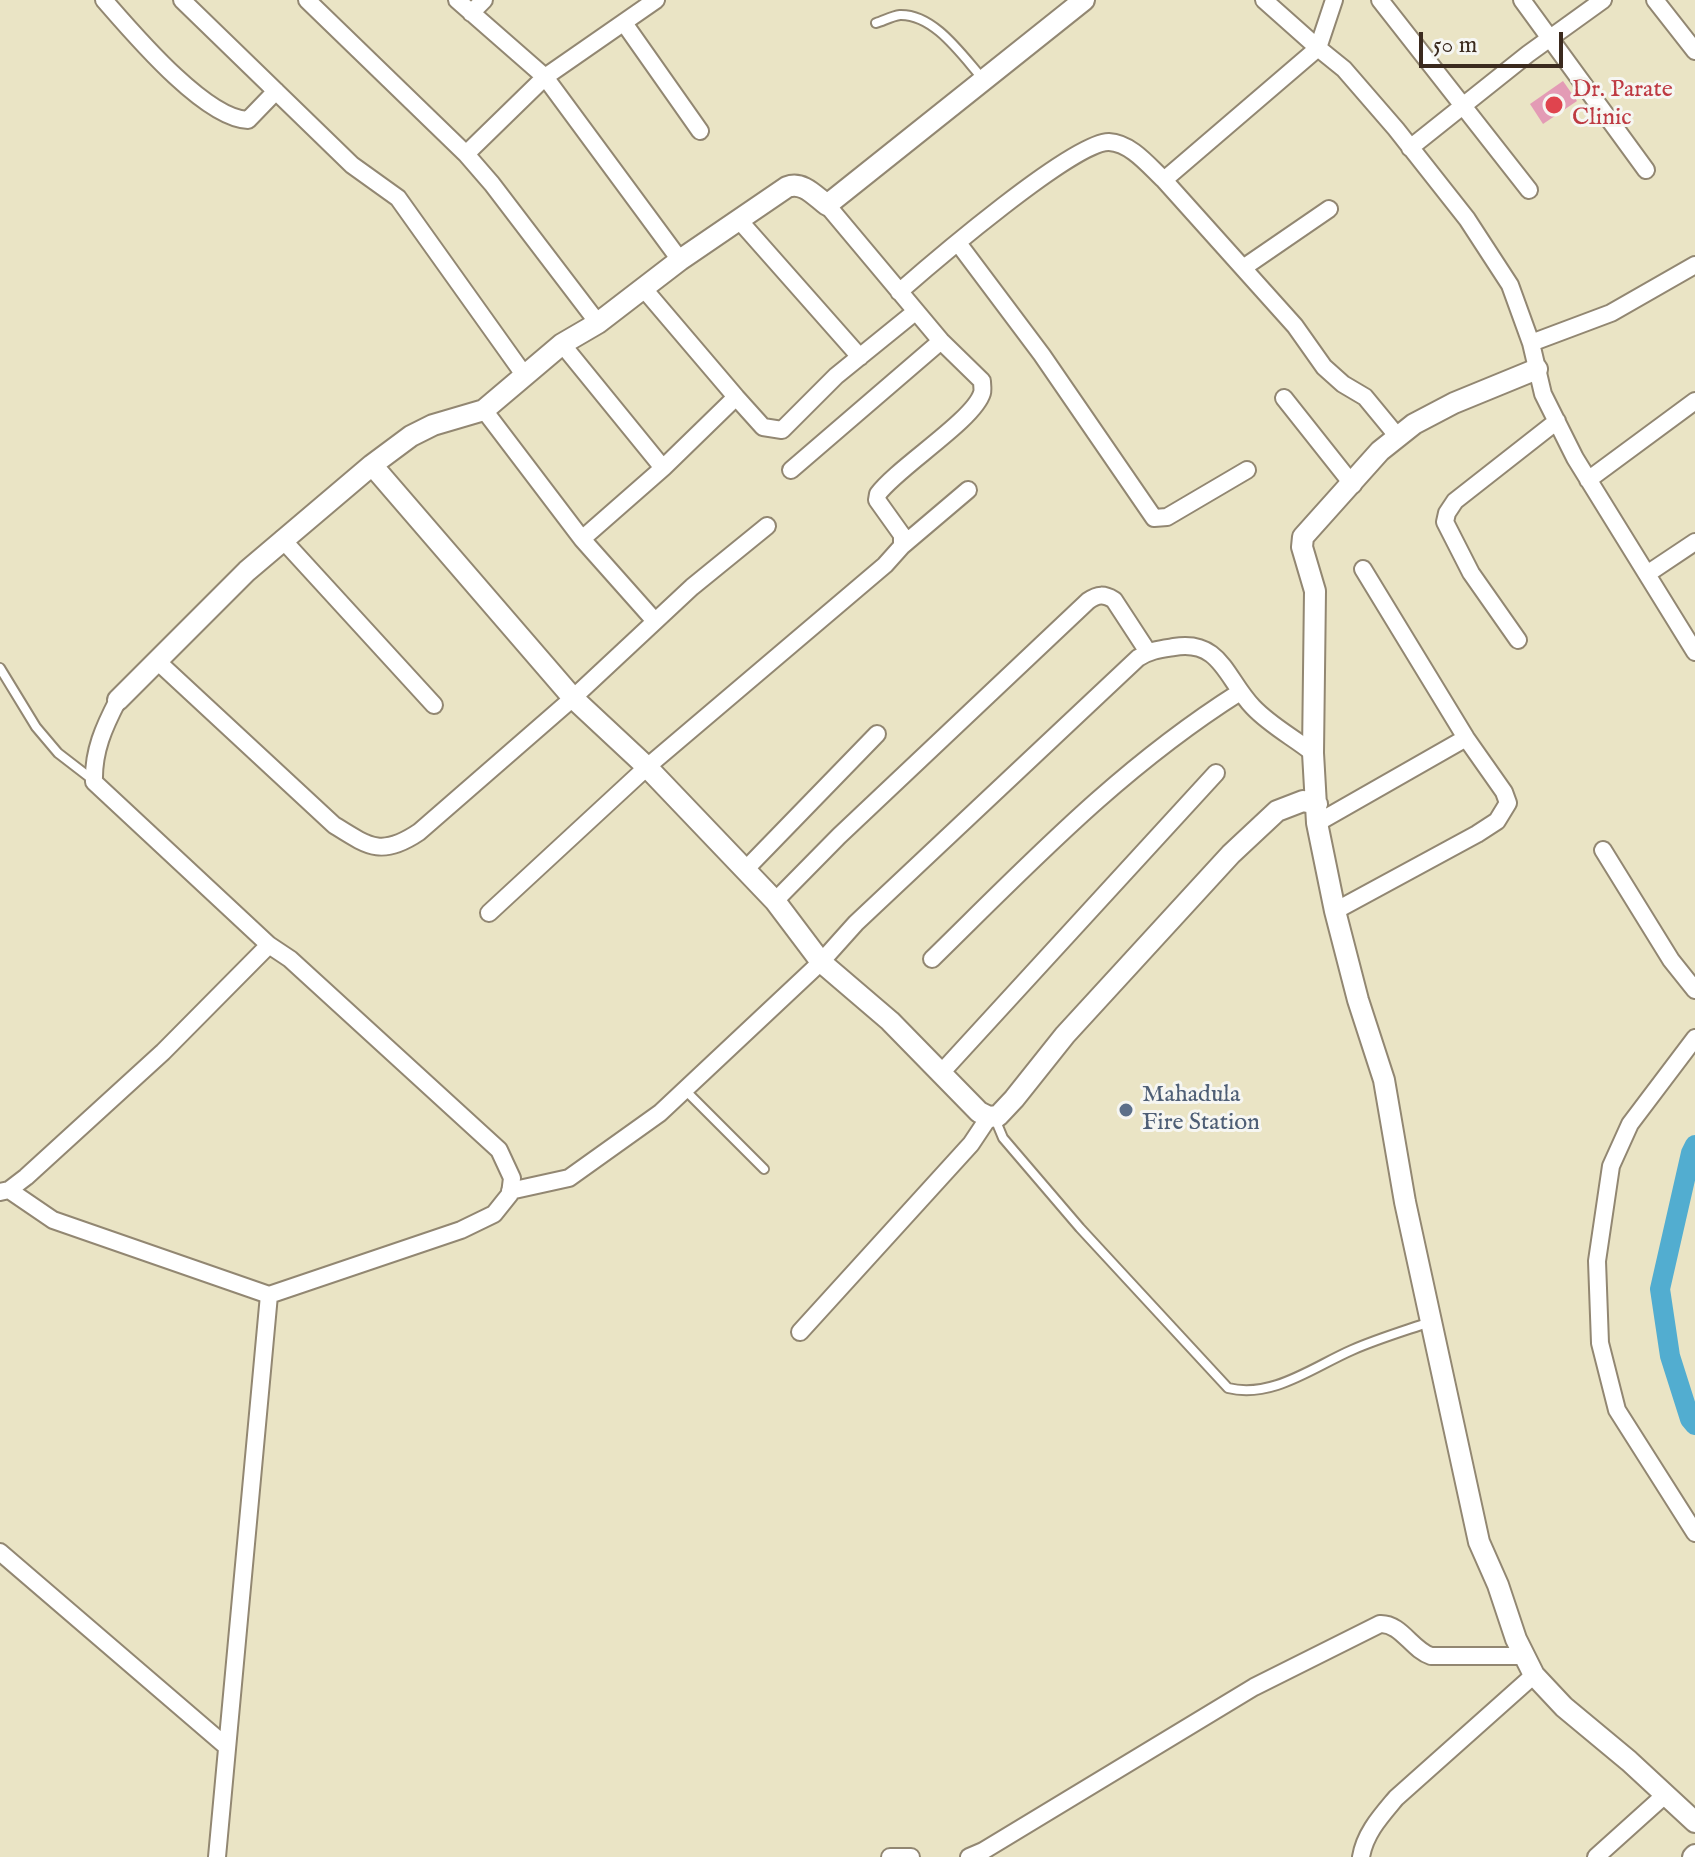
<!DOCTYPE html>
<html>
<head>
<meta charset="utf-8">
<style>
  body { margin:0 }
  #map { position:relative; width:1695px; height:1857px; overflow:hidden; background:#eae4c5; font-family:"IM FELL English",serif }
  canvas { display:block }
  .scale { position:absolute; left:1419px; top:32px; width:144px; height:36px; box-sizing:border-box; border:4px solid #3b2a1e; border-top:0; padding-left:10px; font-size:24px; line-height:28px; white-space:nowrap; color:#3b2a1e; -webkit-text-stroke:6px #f6f6f2; paint-order:stroke }
</style>
</head>
<body>
<div id="map">
<canvas width="1695" height="1857"></canvas>
<div class="scale">50 m</div>
</div>
<script>
const ctx = document.querySelector('canvas').getContext('2d');
ctx.lineJoin = 'round';
function stroke(path, color, width, dash) { ctx.strokeStyle = color; ctx.lineWidth = width; ctx.lineCap = dash ? 'butt' : 'round'; ctx.setLineDash(dash || []); ctx.stroke(path); }
function fillPath(path, color) { ctx.fillStyle = color; ctx.fill(path, 'evenodd'); }
function drawText(font, color, halo, rows, align = 'center') {
  ctx.font = font + ' "IM FELL English",serif'; ctx.lineWidth = 6; ctx.setLineDash([]); ctx.textBaseline = 'middle'; ctx.strokeStyle = halo; ctx.fillStyle = color; for (const [text, x, y, turn = 0] of rows) {
    ctx.save(); ctx.translate(x, y); ctx.rotate((+turn || 0) * Math.PI / 180); ctx.textAlign = isNaN(turn) ? turn : align; if (halo) ctx.strokeText(text, 0, 0); ctx.fillText(text, 0, 0); ctx.restore();
  }
}
stroke(new Path2D(`
  M1695 1145 1691 1153 1660 1289 1670 1356 1690 1419 1695 1425`), '#52add0', 20);
fillPath(new Path2D(`
  M1563 81 1577 101 1543 124 1530 104Z`), '#e39bb5');
const service = new Path2D(`
  M876 23C883 21 892 16 900 15 935 14 963 57 984 80
  M0 668 36 727 58 753 93 780
  M685 1090 764 1169
  M998 1116V1126L1003 1138 1080 1228 1228 1388C1272 1399 1313 1367 1352 1350 1377 1339 1404 1331 1430 1322`);
const minor = new Path2D(`
  M104 0C132 32 205 119 248 120L276 91
  M182 0 352 165 398 198 525 376
  M307 0 466 154 492 184 598 323
  M457 0 545 77 680 260
  M1264 0 1318 48 1164 180 1295 326 1324 367 1343 384 1365 397 1398 437
  M1334 0 1318 48 1344 69 1396 129 1467 219 1510 285 1531 343 1543 394 1575 458 1695 652
  M1380 0 1529 190
  M1522 0 1646 170
  M1655 0 1695 51
  M471 13 484 0
  M624 23 700 131
  M1410 148 1528 54 1603 0
  M466 154 545 77 656 0
  M738 219 860 357
  M958 243 1042 355 1154 518 1167 517 1247 470
  M1243 268 1329 209
  M899 292C931 264 1074 141 1109 142 1131 143 1149 166 1164 180
  M1531 343 1611 313 1695 265
  M562 344 663 468
  M736 397 763 427 782 430 836 376 915 312
  M1284 398 1353 485
  M484 410 582 539 654 620
  M791 470 941 341
  M1588 480 1695 401
  M282 539 434 705
  M582 539 663 468 736 397 644 289
  M902 546 968 490
  M1647 574 1695 542
  M1518 640 1471 573 1445 522 1447 513 1455 501 1557 421
  M156 660 334 825C369 847 382 857 419 832L573 698 692 587 767 526
  M118 700C104 727 93 751 94 782L269 945 290 959 499 1150 512 1178 510 1194 494 1214 461 1230 269 1295 217 1857
  M1317 823 1466 738
  M1603 850 1671 960 1695 990
  M745 870 877 734
  M775 901 839 836 1088 601C1098 594 1104 594 1114 600L1148 652
  M1335 911 1477 834 1497 821 1508 803 1504 792 1466 738 1363 569
  M489 913 647 767 885 565 902 546V535L877 500 878 494C898 467 974 420 982 393 983 390 982 385 982 381L941 341 827 205
  M932 959C1032 861 1121 767 1240 692
  M1695 1038 1630 1124 1611 1166 1597 1261 1600 1343 1617 1410 1695 1533
  M941 1073 1216 773
  M9 1190 53 1220 269 1295
  M510 1191 569 1178 660 1113 821 962 856 923 1138 658C1150 650 1161 649 1174 647 1221 639 1226 679 1253 707 1271 726 1293 737 1313 753
  M0 1192 9 1190 26 1177 163 1052 269 945
  M800 1332 971 1144 989 1117
  M0 1552 227 1747
  M890 1857H911
  M969 1857 983 1851 1254 1687 1380 1624C1401 1623 1412 1650 1431 1656H1524
  M1361 1857C1365 1833 1381 1816 1396 1798L1534 1675
  M1596 1857 1666 1794`);
const tertiary = new Path2D(`
  M1537 369 1454 403 1414 424 1380 451 1303 537 1302 547 1315 591 1313 753 1317 823 1335 911 1358 1000 1384 1080 1405 1202 1479 1542 1498 1585 1516 1639 1534 1675 1564 1707 1629 1761 1695 1822
  M372 465 573 698 647 767 775 901 821 962 890 1021 979 1112 989 1117 998 1116 1014 1099 1065 1035 1231 854 1277 811 1303 801 1317 804
  M118 700 247 571 372 465 411 436 433 425 484 410 562 344 598 323 680 260 787 187C803 181 815 196 827 205L1084 0
  M1693 1857 1695 1855`);
stroke(service, '#928772', 12);
stroke(minor, '#928772', 20);
stroke(tertiary, '#928772', 24);
stroke(service, '#fff', 8);
stroke(minor, '#fff', 16);
stroke(tertiary, '#fff', 20);
for (const [x, y, r, color] of [
  [1554,105,10,"#e0444e"],
  [1126,1110,8,"#5c6f8a"]
]) { const dot = new Path2D(); dot.arc(x, y, r, 0, 2 * Math.PI); ctx.fillStyle = color; ctx.fill(dot); stroke(dot, '#f6f6f2', 3); }
drawText('24px', '#be3a42', '#f6f6f2', [
  ["Dr. Parate",1572,91],
  ["Clinic",1572,119]
], 'left');
drawText('24px', '#4e5e75', '#f6f6f2', [
  ["Mahadula",1142,1096],
  ["Fire Station",1142,1124]
], 'left');
</script>
</body>
</html>
